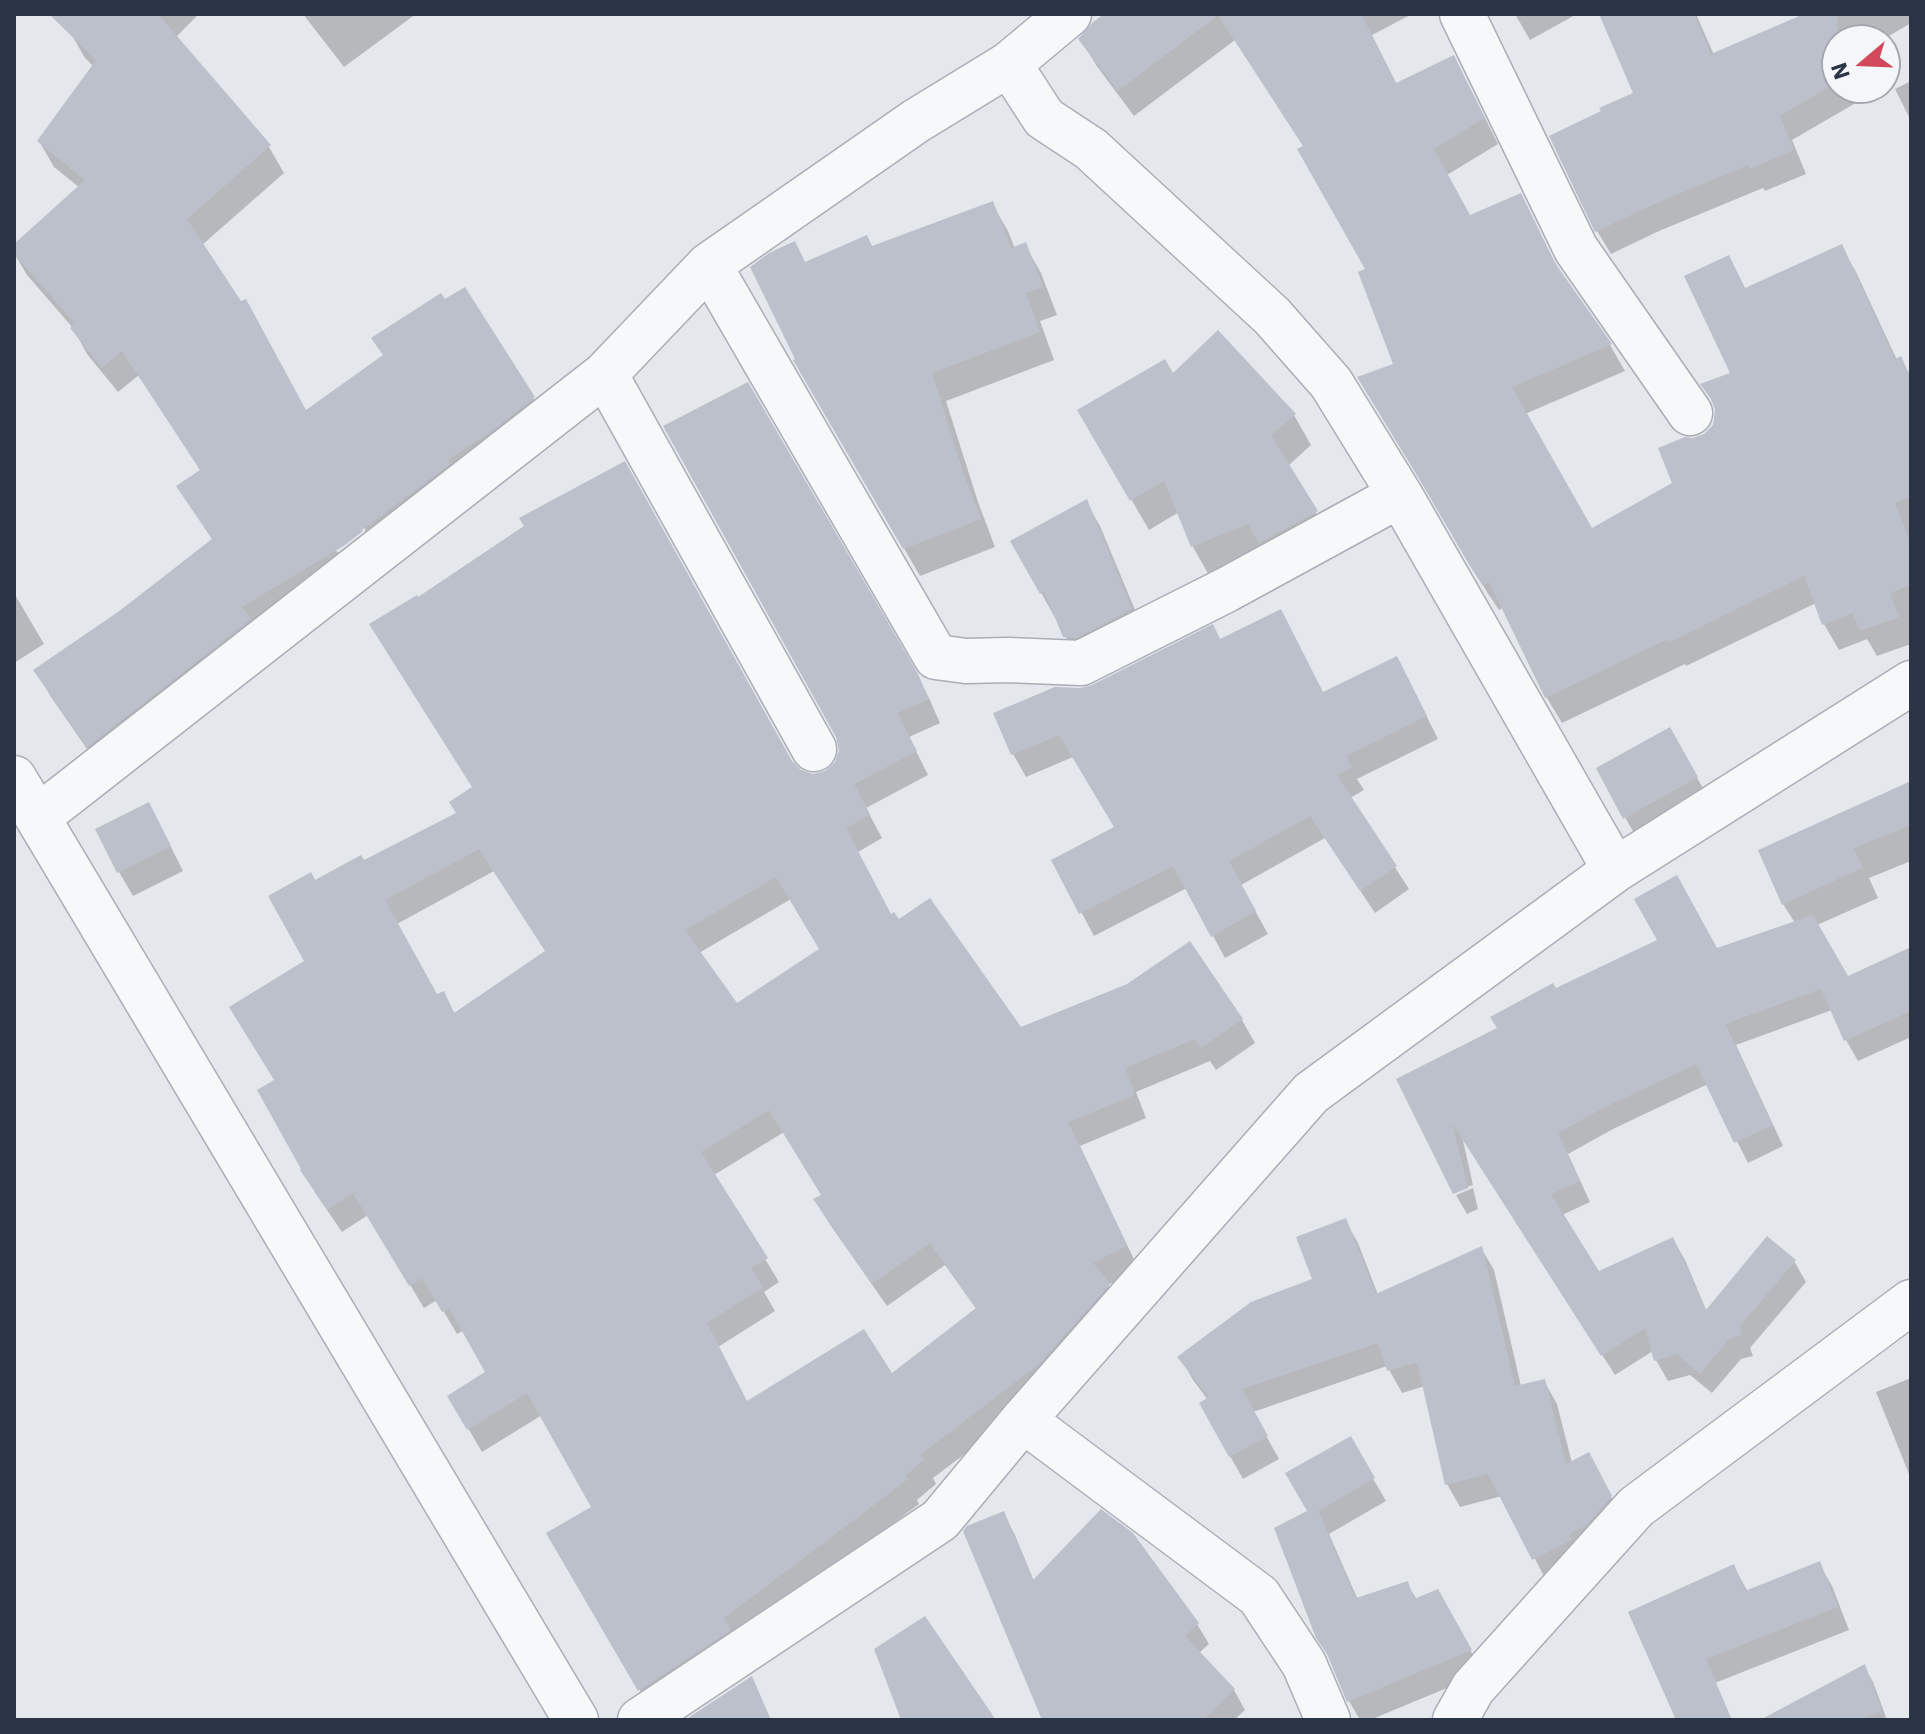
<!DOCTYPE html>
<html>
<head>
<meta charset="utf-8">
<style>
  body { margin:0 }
  #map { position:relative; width:1925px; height:1734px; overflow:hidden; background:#e4e7ec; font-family:"IBM Plex Sans",sans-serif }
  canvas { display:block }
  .frame { position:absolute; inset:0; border:16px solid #2b3445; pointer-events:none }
  .north { position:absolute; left:1821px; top:24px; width:80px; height:80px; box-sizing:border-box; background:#f4f6f9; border:2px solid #a4a8b1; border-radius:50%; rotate:251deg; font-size:22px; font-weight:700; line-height:32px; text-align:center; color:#2b3445 }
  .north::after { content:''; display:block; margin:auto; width:28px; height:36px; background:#d1495b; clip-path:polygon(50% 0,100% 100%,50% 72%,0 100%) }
</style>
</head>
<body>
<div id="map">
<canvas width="1925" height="1734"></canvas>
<div class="frame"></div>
<div class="north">N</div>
</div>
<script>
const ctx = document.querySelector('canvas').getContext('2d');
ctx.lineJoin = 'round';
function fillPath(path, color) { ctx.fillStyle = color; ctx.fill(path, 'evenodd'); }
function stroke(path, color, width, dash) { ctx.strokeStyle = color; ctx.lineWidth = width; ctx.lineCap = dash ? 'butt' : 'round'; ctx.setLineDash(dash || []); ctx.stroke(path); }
fillPath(new Path2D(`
  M88 14H199L176 37 269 147 284 173 202 245 306 412 533 398 548 424 103 772 51 697 36 671 119 614 213 541 179 486 201 471 139 375 118 392 87 354 73 328 27 275 14 253V247L80 188 54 167 39 141 94 67 85 58 70 32ZM365 527V532L338 553 336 550Z
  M303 14H416L344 67Z
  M1108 14H1412L1372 35 1397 85 1453 58 1468 84 1498 144 1447 175 1469 217 1520 196 1562 276 1610 345 1625 371 1525 414 1591 531 1675 484 1693 440 1705 436 1715 426 1733 374 1728 258 1746 290 1841 246 1856 272 1897 360 1900 359 1911 377V644L1877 656 1867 639 1839 650 1824 624 1816 603 1686 666 1685 664 1562 723 1547 698 1503 607 1499 610 1487 592 1437 506 1368 270 1304 147 1235 40 1134 116 1096 65 1081 39Z
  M1515 14H1577L1530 40Z
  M1602 14H1696L1714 55 1799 18 1797 14H1911V23L1882 40H1837V88H1860L1866 97 1792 140 1806 174 1765 191 1763 188 1659 231 1611 254 1597 231 1636 94Z
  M1911 81V121L1895 89Z
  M992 204 1008 231 1015 249 1025 245 1041 273 1057 315 1040 321 1054 360 946 401 978 502 995 547 920 576 796 361 806 264 872 248Z
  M747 385 929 698 940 723 909 737 928 775 866 808 882 838 858 852 891 916 1020 1030 1242 1020 1255 1043 1216 1070 1210 1061 1136 1092 1146 1118 1080 1146 1139 1270 1108 1285 1122 1308 1051 1389 933 1478 936 1484 917 1500 919 1504 735 1642 653 1713 549 1534 593 1508 542 1415 482 1452 450 1397 488 1373 464 1330 457 1334 437 1300 424 1308 368 1215 342 1232 316 1194 276 1082 307 962 314 882 363 863 792 764 799 772 813 776 826 773 837 764 841 750ZM494 871 547 953 455 1014 443 993 437 996 397 924ZM791 899 821 950 736 1006 699 953ZM784 1132 823 1196 815 1200 829 1223 887 1306 945 1265 977 1310 891 1376 747 1403 718 1347 775 1311 764 1292 779 1282 714 1175Z
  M1080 411 1294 415 1311 445 1288 466 1333 542 1210 577 1193 547 1179 512 1149 530Z
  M1086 502 1100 526 1145 634 1079 661 1013 542Z
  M14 593 44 644 14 663Z
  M1221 641 1323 694 1409 681 1438 739 1357 779 1364 790 1350 798 1409 889 1375 913 1325 838 1241 885 1268 934 1225 958 1187 888 1094 936 1054 861 1116 828 1073 757 1026 777 1013 754 1080 690Z
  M1669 729 1711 802 1639 842 1598 769Z
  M1911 783V861L1869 878 1878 898 1817 925 1847 978 1911 959V1037L1858 1061 1846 1040 1832 1010 1736 1045 1783 1146 1748 1163 1708 1084 1613 1129 1568 1154 1590 1202 1562 1215 1599 1273 1673 1239 1685 1260 1707 1312 1794 1261 1806 1282 1750 1348 1753 1356 1741 1359 1712 1393 1690 1375 1668 1381 1656 1360 1653 1351 1615 1375 1462 1136 1473 1185 1454 1191 1399 1080 1499 1029 1555 991 1717 950 1795 923 1783 904Z
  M162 829 183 871 133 896 119 872Z
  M1473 1188 1478 1209 1467 1214 1456 1195Z
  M1345 1220 1358 1243 1378 1295 1481 1248 1494 1270 1521 1386 1544 1381 1557 1404 1572 1463 1601 1477 1623 1520 1547 1582 1502 1496 1460 1507 1447 1484 1425 1386 1402 1393 1387 1366 1253 1412 1279 1459 1243 1479 1230 1456 1208 1400 1193 1380 1180 1357 1315 1280Z
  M1911 1378V1479L1876 1392Z
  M1350 1439 1386 1501 1329 1534 1358 1600 1407 1583 1417 1600 1437 1591 1483 1673 1370 1720H1360L1349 1701 1331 1659 1310 1512Z
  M1003 1513 1014 1533 1034 1581 1197 1624 1209 1644 1199 1653 1234 1690 1245 1710 1234 1720H1044Z
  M1819 1564 1832 1586 1849 1630 1692 1692 1734 1567 1748 1592Z
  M1864 1666 1873 1682 1887 1720H1764Z`), '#0003');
fillPath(new Path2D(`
  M49 14H158L271 145 187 219 241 301 246 299 306 410 383 355 371 338 441 293 445 299 465 287 535 397 489 433 447 460 450 464 362 530 363 531 345 545 242 607 251 619 87 747 33 670 118 612 212 539 176 486 200 470 122 351 102 368 70 328 75 323 14 254V244L85 180 37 141 96 60Z
  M1104 14H1361L1396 83 1454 55 1484 118 1434 149 1470 215 1521 193 1555 263 1612 344 1512 387 1592 528 1672 483 1658 448 1685 437 1693 438 1704 434 1713 425 1715 410 1711 399 1700 384 1730 373 1684 276 1729 255 1745 288 1842 244 1895 359 1901 356 1911 378V497L1895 503 1911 545V585L1890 593 1899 617 1860 631 1853 613 1822 625 1804 576 1670 642 1668 639 1545 698 1489 582 1483 586 1470 566 1421 482 1357 377 1393 364 1358 272 1365 269 1297 149 1303 146 1218 15 1118 91 1078 39 1092 23Z
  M1599 14H1694L1711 54 1804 14H1837V82L1780 116 1794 150 1750 169 1748 165 1645 208 1595 232 1549 136 1601 111 1599 108 1633 93Z
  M993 201 1011 248 1026 242 1043 287 1026 293 1040 332 932 373 963 472 981 519 903 549 793 360 795 359 750 267 769 253 795 241 805 262 867 235 872 246Z
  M1218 330 1296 414 1271 435 1318 511 1259 543 1248 524 1191 547 1164 481 1130 501 1077 410 1165 359 1173 373Z
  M748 382 917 672 929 699 897 713 917 751 854 784 870 814 846 828 891 914 894 912 899 919 930 898 1021 1027 1127 984 1190 941 1243 1019 1201 1048 1195 1039 1125 1068 1135 1095 1068 1122 1127 1246 1093 1263 1110 1284 1038 1365 921 1454 924 1459 905 1476 908 1479 724 1618 731 1630 638 1691 546 1533 591 1507 527 1393 467 1430 447 1396 485 1372 449 1308 442 1312 422 1278 409 1286 353 1193 327 1210 300 1170 301 1169 257 1090 274 1080 229 1007 304 961 268 896 311 872 315 880 361 855 364 860 456 813 449 802 472 787 369 624 417 595 418 597 524 526 519 518 625 461 792 761 801 770 813 774 825 771 835 762 839 750 836 737 663 426ZM479 849 545 951 454 1013 444 991 437 994 385 900ZM776 877 819 949 737 1003 685 930ZM769 1110 821 1195 813 1199 872 1284 930 1243 976 1308 892 1373 864 1329 747 1401 707 1323 763 1287 751 1268 768 1258 701 1152Z
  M1087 499 1132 609 1076 638 1063 637 1044 591 1040 594 1010 541Z
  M1281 609 1323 692 1397 656 1427 716 1346 756 1352 767 1337 775 1397 866 1360 891 1310 816 1229 861 1256 911 1211 937 1173 866 1079 914 1051 860 1114 827 1059 735 1011 755 993 713 1055 687 1080 688 1092 685 1213 624 1220 639Z
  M1670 727 1698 777 1623 819 1596 768Z
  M1911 781V825L1854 848 1862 868 1782 905 1758 850Z
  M149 802 171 846 117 873 95 829Z
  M1677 875 1717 948 1813 915 1848 976 1911 947V1011L1844 1041 1821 989 1725 1024 1773 1125 1734 1143 1696 1064 1601 1109 1558 1133 1580 1181 1551 1194 1599 1271 1673 1237 1706 1310 1767 1236 1796 1260 1740 1326 1742 1335 1729 1339 1700 1374 1677 1354 1654 1361 1645 1328 1601 1356 1452 1123 1468 1188 1453 1194 1396 1079 1497 1028 1490 1017 1553 983 1556 988 1657 940 1634 899Z
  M1346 1218 1376 1294 1482 1246 1515 1386 1545 1379 1566 1464 1589 1452 1612 1496 1586 1525 1569 1534 1572 1540 1532 1560 1488 1474 1445 1485 1417 1362 1387 1371 1378 1343 1242 1389 1268 1436 1229 1457 1199 1403 1209 1397 1177 1357 1251 1302 1312 1279 1296 1237Z
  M1351 1436 1375 1478 1318 1511 1356 1598 1408 1581 1414 1599 1438 1589 1472 1650 1347 1702 1327 1654 1316 1638 1274 1528 1307 1511 1285 1473Z
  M1101 1509 1133 1533 1199 1623 1185 1636 1235 1689 1203 1720H1042L963 1531 967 1526 1004 1511 1033 1580Z
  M1820 1561 1838 1607 1706 1659 1732 1720H1676L1628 1612 1734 1564 1745 1591Z
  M925 1616 996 1720H901L874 1649Z
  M1865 1664 1882 1711 1860 1720H1760Z
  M752 1676 771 1720H685Z`), '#bbc0ca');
const street = new Path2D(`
  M1462 14 1576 249 1690 413
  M1009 64 1044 118 1091 149 1272 316 1331 383 1400 495 1615 870
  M709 265 936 657 966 661 1008 660 1081 663 1226 590 1400 495
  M605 374 814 749
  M14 778 576 1720
  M38 817 605 374 709 265 916 121 1009 64 1069 14
  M1023 1420 1259 1596 1304 1664 1328 1720
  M640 1720 940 1520 1023 1420 1311 1093 1615 870 1911 683
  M1455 1720 1473 1688 1636 1507 1911 1302`);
stroke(street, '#a9aeb7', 47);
stroke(street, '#f7f8fa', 44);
</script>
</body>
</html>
